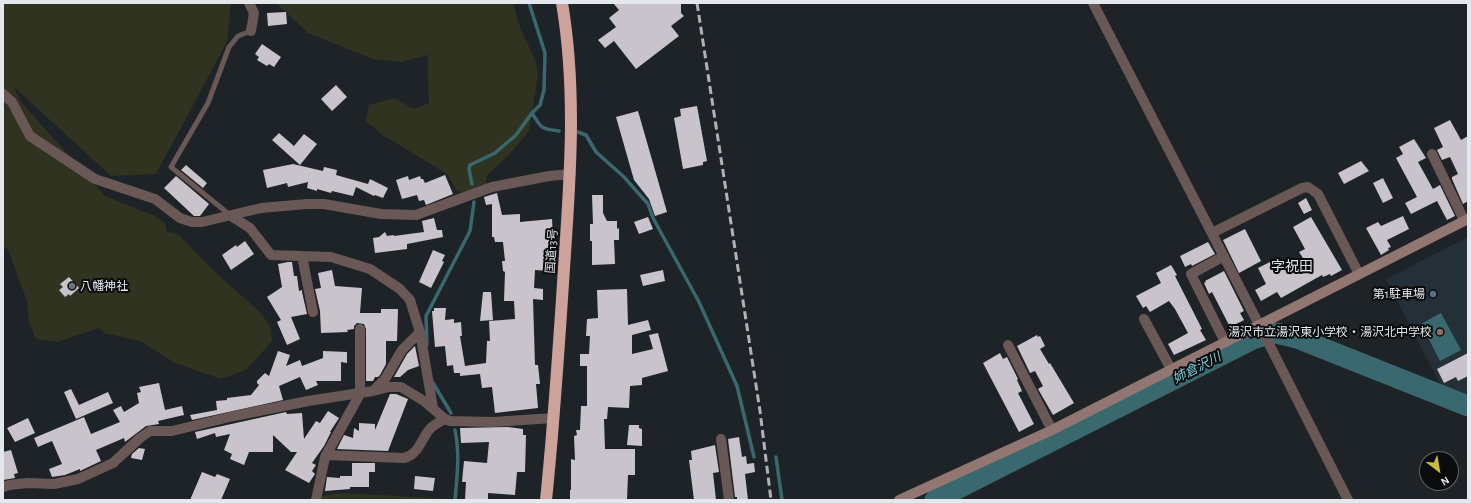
<!DOCTYPE html>
<html>
<head>
<meta charset="utf-8">
<style>
  body { margin:0 }
  #map { position:relative; width:1471px; height:503px; overflow:hidden; background:#1e2328; font-family:"Alegreya Sans",sans-serif }
  canvas { display:block }
  .frame { position:absolute; inset:0; border:4px solid #e4e7eb; pointer-events:none }
  .north { position:absolute; left:1419px; top:451px; width:40px; height:40px; box-sizing:border-box; background:#0a0c0e; border:1px solid #616466; border-radius:50%; rotate:149deg; font-size:11px; font-weight:700; line-height:16px; text-align:center; color:#e4e7eb }
  .north::after { content:''; display:block; margin:auto; width:14px; height:18px; background:#c7bb3c; clip-path:polygon(50% 0,100% 100%,50% 72%,0 100%) }
</style>
</head>
<body>
<div id="map">
<canvas width="1471" height="503"></canvas>
<div class="frame"></div>
<div class="north">N</div>
</div>
<script>
const ctx = document.querySelector('canvas').getContext('2d');
ctx.lineJoin = 'round';
function fillPath(path, color) { ctx.fillStyle = color; ctx.fill(path, 'evenodd'); }
function stroke(path, color, width, dash) { ctx.strokeStyle = color; ctx.lineWidth = width; ctx.lineCap = dash ? 'butt' : 'round'; ctx.setLineDash(dash || []); ctx.stroke(path); }
function drawText(font, color, halo, rows, align = 'center') {
  ctx.font = font + ' "Alegreya Sans","Noto Sans JP",sans-serif'; ctx.lineWidth = 4; ctx.setLineDash([]); ctx.textBaseline = 'middle'; ctx.strokeStyle = halo; ctx.fillStyle = color; for (const [text, x, y, turn = 0] of rows) {
    ctx.save(); ctx.translate(x, y); ctx.rotate((+turn || 0) * Math.PI / 180); ctx.textAlign = isNaN(turn) ? turn : align; if (halo) ctx.strokeText(text, 0, 0); ctx.fillText(text, 0, 0); ctx.restore();
  }
}
fillPath(new Path2D(`
  M1468 237V395L1440 384 1386 279Z`), '#252f38');
fillPath(new Path2D(`
  M3 3H231L227 42 156 174 111 176 13 86 22 103 105 196 155 216 165 223 167 233 171 232 179 235 214 271 260 312 270 326 272 341 246 370 221 379 175 363 140 341 104 333 99 328 57 342 36 339 29 322 27 301 8 250 3 245Z
  M276 3H513L521 30 536 62 538 76 529 131 507 157 487 175 486 185 468 195 457 191 447 174 381 134 366 121 369 105 394 98 414 109 429 103 428 77V55L401 62 373 59 308 33Z
  M343 493 451 499V500H322V496Z`), '#2f331f');
fillPath(new Path2D(`
  M1441 313 1461 350 1440 361 1421 324Z`), '#39696e');
stroke(new Path2D(`
  M529 3 545 53 544 90 540 105 532 113C542 129 541 129 559 131
  M578 132 586 135 596 152 624 177 648 204 653 218 699 302 737 386 754 457
  M472 184 469 169 470 165 495 153 516 135 532 113
  M427 345 426 316 470 231 474 202
  M433 383 451 413
  M455 430C460 453 457 477 455 500
  M776 457 782 500`), '#39696e', 3.5);
stroke(new Path2D(`
  M935 500 1255 338 1276 333 1297 338 1468 406`), '#39696e', 21);
fillPath(new Path2D(`
  M613 3H681V13L684 16 671 26 679 36 636 69 614 41 605 48 598 40 616 27 609 18 619 10Z
  M286 12 287 24 268 26 267 13Z
  M262 44 281 57 274 67 269 64 267 66 257 60 259 57 255 54Z
  M336 85 347 97 332 111 321 99Z
  M697 106 707 161 703 162V165L683 169 674 118 681 116 680 109Z
  M638 111 667 212 655 216 649 199 634 180 616 117Z
  M1450 120 1461 140 1468 136V201L1463 204 1452 179V177L1458 174 1450 157 1442 160 1437 150 1443 147 1434 128Z
  M279 133 294 146 304 134 317 144 300 165 272 140Z
  M1414 139 1426 158 1418 162 1433 189 1440 185 1455 216 1447 220 1437 201 1411 214 1405 203 1417 197 1396 158 1403 154 1399 147Z
  M1361 161 1369 171 1344 184 1338 173Z
  M293 164 323 171 324 167 337 170 336 175 368 184 370 179 388 188 383 198 375 195 374 196 356 187 353 196 332 191 331 193 317 189V191L307 188 308 182 288 187 287 183 267 188 263 170Z
  M186 165 207 183 203 188 181 170Z
  M445 175 453 194 426 205 424 200 419 201 417 195 402 199 396 180 408 176 409 180 420 176 421 179H423L425 183Z
  M176 176 209 204 200 216H194L164 188Z
  M1383 178 1393 198 1383 203 1373 183Z
  M497 193 502 215 520 214V222L552 219 553 238H552L550 260H551L550 271 535 270 534 288 543 289V300L533 299 535 365H538L540 384H536L538 408 495 413 492 387 482 388 480 374 460 376V373H454L453 365 447 366 445 346 435 347 432 311H434V308H446L445 320 454 319V323L461 322 462 336H460L465 366 486 363 487 341H490L489 321 515 319 514 301H504L505 272 503 271 502 261H505L503 242H495L494 237H492V204L486 205 484 197Z
  M592 195H603V213L607 221H617V229L619 228V240H614L615 264 592 265V241H590V224H593Z
  M1306 198 1312 210 1304 214 1298 203Z
  M1403 216 1409 229 1387 240 1391 247 1388 248 1389 250 1381 255 1366 228 1378 222 1381 226Z
  M648 217 653 229 639 234 634 222Z
  M1311 217 1342 270 1331 276 1330 274 1323 277 1322 275 1281 298 1277 292 1261 301 1255 290 1266 284 1258 268 1274 260 1280 271 1303 258 1299 252 1305 249 1293 227Z
  M434 218 437 230H442L443 237 407 244V249L375 253 373 238 379 237 385 232 387 236 394 235V236L424 232 422 221Z
  M1245 229 1261 261 1239 273 1223 240Z
  M245 241 254 254 231 270 222 255 236 245 237 247Z
  M1208 242 1215 254 1192 266 1191 264 1185 267 1180 256Z
  M433 250 445 255 442 261 444 262 431 288 419 282Z
  M288 262H292L294 276H297L299 291 302 290V292L307 314 291 317 300 339 287 345 277 322 281 320 267 297 282 287 278 264Z
  M1171 265 1177 275 1175 276 1202 329 1200 330 1206 340 1174 355 1168 344 1188 333 1175 309 1169 301 1150 312 1146 306 1143 308 1136 296 1161 283 1156 273Z
  M332 270 335 286 362 288 360 313H381V309H398L397 341H386V364L380 375 378 377H375L373 381H366V329L364 324 357 323 354 326V329L347 330 348 332 321 333 320 311 315 289 321 288 318 273Z
  M663 270 665 281 643 286 640 275Z
  M1224 271 1244 311 1240 313 1244 320 1230 327 1212 292 1209 294 1204 283 1206 282 1205 281Z
  M69 277 79 288 70 296 69 294 65 297 59 290 63 287 60 284Z
  M627 289 628 325 648 320 651 330 632 335V354L653 349 649 335 658 333 668 371 642 378V385L630 386 629 408 608 407 607 419H604L605 449H635V475H628L627 500H570V490H571V459L575 460 574 436 577 435 576 430H580L581 406H587V366H580V354H589L590 336H586L587 319 598 318 597 290Z
  M483 292H491L493 320 480 321Z
  M1037 335 1038 337 1040 336 1045 346 1040 349 1049 364 1050 363 1074 403 1053 415 1038 389 1043 386 1035 371 1030 373 1017 346Z
  M415 346 419 366 408 370 400 377H394L407 354Z
  M278 351 290 355 286 366 300 360 302 366 323 358V351L347 352V363L341 362V381H316L318 385 306 390 300 377 279 386 283 400 192 420 190 415 217 410 216 401 227 400V398L251 395 259 385 257 383V381L265 373 269 376Z
  M1000 353 1003 359 1007 357 1018 379 1017 380 1022 391 1018 393 1034 424 1019 432 983 363Z
  M1468 353V376L1458 381 1456 377 1444 383 1437 369Z
  M159 383 165 410 182 406 184 415 158 421 159 424 146 426 125 442 124 438 96 450 101 461 80 471V469L65 475 52 477 49 469 62 464 52 441 38 447 34 438 84 417 91 434 120 422 113 410 121 406 124 412 139 403 137 393 141 392 139 387Z
  M71 389 79 405 108 392 113 403 76 419 64 392Z
  M390 394H396L408 399 388 451 337 449 344 435 353 438 354 428 359 431V423L375 424V430Z
  M328 411 339 418 330 432H331L324 446 312 463 316 465 312 471 315 474 309 483 285 470 297 452H291L273 435V452H249L244 465 230 459 232 454 224 450 230 434 216 437 215 433 197 439 195 432 286 412 287 414 302 413 304 439 316 421 320 423Z
  M28 418 35 433 15 442 7 428Z
  M629 425H639V428L642 429V446L627 445Z
  M508 427 523 429V435H526L525 472H517L515 495 488 493V500H465L466 482H462L464 461 487 463 489 442 461 443 460 428Z
  M739 437 742 457 746 456 747 464 754 463 755 472 745 474 748 500H737V497H735L728 439Z
  M715 445 719 472 713 473 716 500H694L689 460H692L691 451Z
  M139 448 145 449 142 460 131 458 132 454Z
  M11 450 18 473 14 474 15 478 3 480V452Z
  M352 463H375V472H369V487H350V489L325 491 327 477 340 478V476H352Z
  M202 472 215 477 217 474 230 479 221 500H190Z
  M415 476 435 478 433 491 414 489Z`), '#c9c4cb');
stroke(new Path2D(`
  M230 215 171 167 208 103 229 47 238 36 251 31`), '#695855', 5);
stroke(new Path2D(`
  M249 3 254 13 251 31
  M1093 3 1268 342 1348 500
  M3 94 12 102 30 136 95 179 155 199 180 218 192 222H202L261 208 307 204H324L381 214 416 215 492 187 549 176 571 174
  M1432 154 1464 220
  M231 216 250 228 271 255 331 257 370 269 400 289 410 300 420 332 402 350 385 379 373 391
  M1212 233 1302 188 1308 187 1318 194 1359 274
  M302 256 313 312
  M1224 256 1191 274 1225 342
  M1144 319 1171 369
  M420 332 433 408
  M1008 345 1052 430
  M721 439 729 500
  M326 455 404 458C418 455 421 440 429 430 433 425 439 422 445 419
  M3 487 9 485 28 483 54 484 78 479 113 463 140 438 150 431H172L234 416 308 401 373 391 389 387H401L424 401 445 419 450 421 492 422 554 418
  M316 500 325 457 360 394V329`), '#695855', 10);
stroke(new Path2D(`
  M899 500 1052 430 1468 219`), '#927671', 10);
stroke(new Path2D(`
  M546 500C554 423 559 346 564 268 570 180 577 91 562 3`), '#cda29b', 12);
stroke(new Path2D(`
  M697 3 760 411 771 500`), '#afb3b7', 3, [8, 4]);
for (const [x, y, r, color] of [
  [72,286,4,"#6b7280"],
  [1433,294,4,"#5c6f8a"],
  [1440,332,4,"#8d6e63"]
]) { const dot = new Path2D(); dot.arc(x, y, r, 0, 2 * Math.PI); ctx.fillStyle = color; ctx.fill(dot); stroke(dot, '#0a0c0e', 1.5); }
drawText('12px', '#e4e7eb', '#0a0c0e', [
  ["国道13号",552,251,-86]
]);
drawText('12px', '#e4e7eb', '#0a0c0e', [
  ["八幡神社",80,286,"left"],
  ["第1駐車場",1425,294],
  ["湯沢市立湯沢東小学校・湯沢北中学校",1432,332]
], 'right');
drawText('italic 13px', '#7aced7', '#0a0c0e', [
  ["姉倉沢川",1197,368,-27]
]);
drawText('14px', '#dce2e9', '#0a0c0e', [
  ["字祝田",1292,267]
]);
</script>
</body>
</html>
